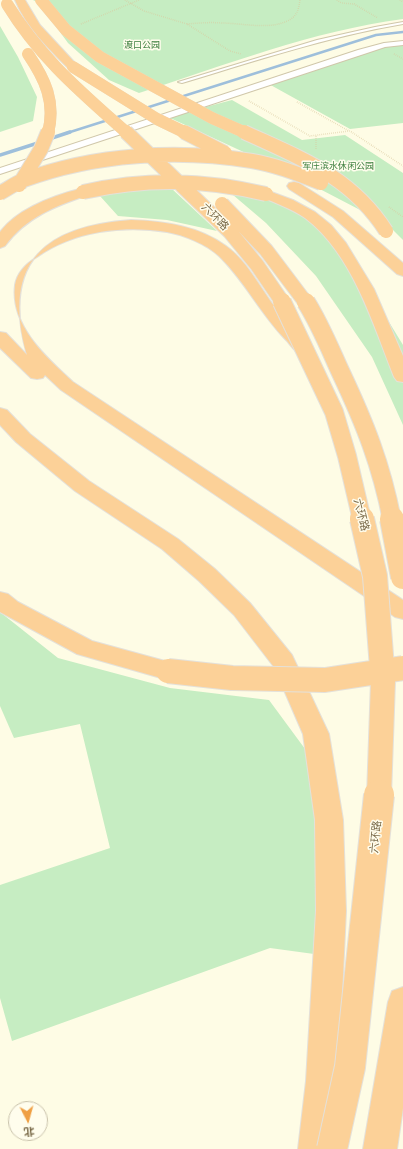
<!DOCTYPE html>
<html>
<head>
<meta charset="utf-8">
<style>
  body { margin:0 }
  #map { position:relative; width:403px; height:1149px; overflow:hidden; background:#fefce5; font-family:Cabin,"Noto Sans SC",sans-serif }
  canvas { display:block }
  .north { position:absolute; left:8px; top:1101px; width:40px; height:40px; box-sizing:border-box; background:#fffded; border:1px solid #c9c2ab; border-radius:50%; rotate:174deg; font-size:11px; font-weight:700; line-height:16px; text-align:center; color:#796948 }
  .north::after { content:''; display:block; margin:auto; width:14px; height:18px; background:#ef9f43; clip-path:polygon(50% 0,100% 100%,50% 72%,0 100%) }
</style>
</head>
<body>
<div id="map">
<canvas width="403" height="1149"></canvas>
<div class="north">北</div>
</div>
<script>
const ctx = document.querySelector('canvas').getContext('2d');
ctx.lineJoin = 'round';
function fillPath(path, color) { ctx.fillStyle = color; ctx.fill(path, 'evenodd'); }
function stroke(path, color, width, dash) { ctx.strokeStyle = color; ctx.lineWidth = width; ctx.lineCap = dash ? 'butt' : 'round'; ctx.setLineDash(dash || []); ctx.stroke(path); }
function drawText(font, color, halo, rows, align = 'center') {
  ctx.font = font + ' Cabin,"Noto Sans SC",sans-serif'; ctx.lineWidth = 3; ctx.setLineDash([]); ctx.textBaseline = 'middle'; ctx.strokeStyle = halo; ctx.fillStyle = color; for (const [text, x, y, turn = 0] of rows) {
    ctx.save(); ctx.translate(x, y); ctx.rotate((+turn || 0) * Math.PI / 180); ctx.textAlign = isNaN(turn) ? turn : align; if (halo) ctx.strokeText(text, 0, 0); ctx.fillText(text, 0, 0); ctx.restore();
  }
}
fillPath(new Path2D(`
  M33 0H403V19C312 31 226 65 139 93L109 80 68 43 49 17 55 11Z
  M0 26 18 57 37 97 33 121 0 132Z
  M403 41V123L350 129 267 83Z
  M232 100 302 140 345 135 403 173V240L387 224 291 174 168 117Z
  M171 188 217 231 167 220 118 216 100 196 125 190Z
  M226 189 274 196 336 235 403 345V425L372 357 316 276 266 223Z
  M0 612 58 658 170 688 269 700 322 772 314 954 270 948 12 1041 0 998V885L110 848 80 724 14 738 0 706Z`), '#c6edc2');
stroke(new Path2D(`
  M67 133 376 35 403 32`), '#9ebfdb', 2.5);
stroke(new Path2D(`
  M49 139 70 132
  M0 155 41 142`), '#9ebfdb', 3.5);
const service = new Path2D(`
  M403 22V24C327 37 255 61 182 83L178 82 317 40 375 27Z`);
const minor = new Path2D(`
  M403 41V45L385 47 364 54 0 174V168L358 50 384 43Z`);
const motorway = new Path2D(`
  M15 0H25L40 25 77 65 79 67 77 69H69C48 48 27 28 15 0Z
  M294 182 299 183 343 211 403 263V276L397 274 333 217 289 189 287 186 289 183Z
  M83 188 88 189 90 192 88 195C56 206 26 217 5 246L0 248V232C18 208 55 195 83 188Z
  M266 190 293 200 315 212 331 225 346 243 374 289 403 356V382L397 381 394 377C373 324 352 253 305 218 292 209 276 203 261 197L259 194 261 191Z
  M131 220C164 221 199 226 226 246 247 261 259 286 274 306 285 321 298 333 311 346L314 350 311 354C307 355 303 356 299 354 295 351 290 345 287 341 261 315 245 281 219 256 206 244 184 235 167 232 123 225 74 231 37 257 27 263 17 272 15 285 10 326 46 357 73 382L403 600V619L395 617 61 390 45 375 43 378 37 379 31 378 0 348V332L6 333 27 355C0 260 48 226 131 220Z
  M0 408 7 410 30 434 89 481 178 539 215 569 250 603 292 655 329 734 343 820 346 911 338 1081 332 1149H298L306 1081 316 911 315 820 303 734 274 667 234 615 199 581 162 549 75 491 16 442 0 425Z
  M0 592 8 594 18 602 92 641 176 664 180 671 176 678 168 680 77 654 0 612Z
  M403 987V1108L397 1149H363L388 1002 392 991Z`);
stroke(service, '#d0c7aa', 2);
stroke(minor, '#d0c7aa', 2);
stroke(motorway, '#e4e1da', 2);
stroke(new Path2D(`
  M125 0 144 11 187 24 230 51 241 54
  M337 0 341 3 354 4 378 18
  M400 0 403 2
  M81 24 139 0
  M187 24C198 23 210 22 221 23 243 23 272 31 291 19 298 14 299 7 300 0
  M394 54 403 59
  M249 101 310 136 350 131 403 166
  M297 102 349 131
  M316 136V149
  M389 207 403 217`), '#dac89e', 1.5, [0.5, 1.5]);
fillPath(service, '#fff');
fillPath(minor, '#fff');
fillPath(motorway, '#fcd198');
const motorwayBridgeFar4 = new Path2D(`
  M41 0 66 30 100 57 212 118 246 133
  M7 4C40 58 81 92 127 133
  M28 54C45 79 56 102 48 133
  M73 67 157 119 186 133`);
const motorwayBridgeFar3 = new Path2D(`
  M126 132 230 232 257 265 283 303
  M184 132 225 153
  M244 132C300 158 351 176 386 231
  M19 185 41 149 48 132
  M83 192C147 178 202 179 266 194
  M0 193C8 189 15 183 24 180 95 154 177 149 252 161 276 165 298 174 321 183
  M222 204 266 250 306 303`);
const motorwayBridgeFar2 = new Path2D(`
  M282 302 334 412 347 456 362 520
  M306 302C320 324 330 349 341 373 365 424 381 464 392 520`);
const motorwayBridgeFar1 = new Path2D(`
  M362 519 375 576 383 681 379 796
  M392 519 403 577
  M168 671 232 678 325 680 403 668`);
const motorwayBridge = new Path2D(`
  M332 1149 350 1067 379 795`);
stroke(motorwayBridgeFar4, '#e4e1da', 12, []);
stroke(motorwayBridgeFar3, '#e4e1da', 16, []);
stroke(motorwayBridgeFar2, '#e4e1da', 20, []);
stroke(motorwayBridgeFar1, '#e4e1da', 26, []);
stroke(motorwayBridge, '#e4e1da', 32, []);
stroke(motorwayBridgeFar4, '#fcd198', 12);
stroke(motorwayBridgeFar3, '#fcd198', 14);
stroke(motorwayBridgeFar2, '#fcd198', 18);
stroke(motorwayBridgeFar1, '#fcd198', 24);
stroke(motorwayBridge, '#fcd198', 30);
drawText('9px', '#3f8040', '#fffded', [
  ["渡口公园",142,45],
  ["军庄滨水休闲公园",338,166]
]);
drawText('11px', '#796948', '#fffded', [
  ["六环路",215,217,45],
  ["六环路",361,515,76],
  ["六环路",376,837,-84]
]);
</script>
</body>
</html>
